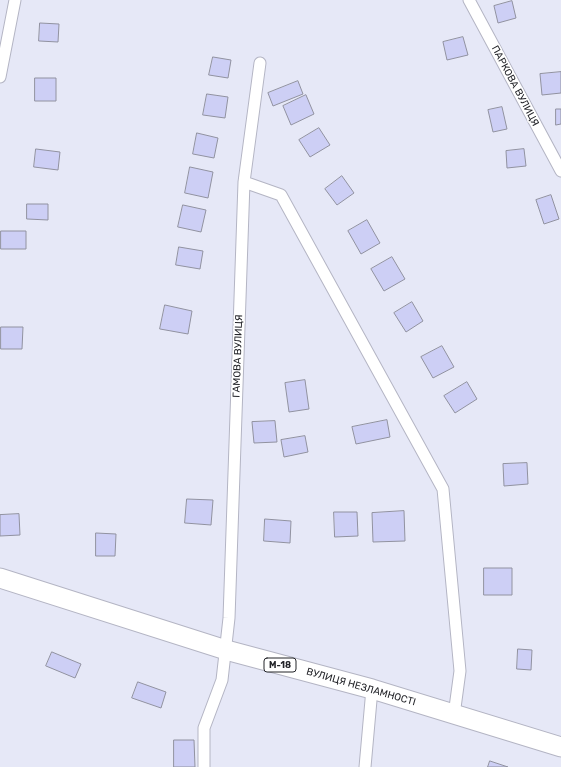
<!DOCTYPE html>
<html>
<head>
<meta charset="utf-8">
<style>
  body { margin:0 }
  canvas { display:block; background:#e6e8f7 }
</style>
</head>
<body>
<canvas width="561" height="767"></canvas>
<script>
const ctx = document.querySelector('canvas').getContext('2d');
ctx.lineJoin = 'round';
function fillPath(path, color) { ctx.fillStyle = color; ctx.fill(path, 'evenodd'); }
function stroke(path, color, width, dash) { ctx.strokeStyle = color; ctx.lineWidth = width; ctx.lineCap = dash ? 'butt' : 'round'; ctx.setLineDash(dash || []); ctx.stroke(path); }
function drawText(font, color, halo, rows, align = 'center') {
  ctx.font = font + ' Rubik,sans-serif'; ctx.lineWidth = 3; ctx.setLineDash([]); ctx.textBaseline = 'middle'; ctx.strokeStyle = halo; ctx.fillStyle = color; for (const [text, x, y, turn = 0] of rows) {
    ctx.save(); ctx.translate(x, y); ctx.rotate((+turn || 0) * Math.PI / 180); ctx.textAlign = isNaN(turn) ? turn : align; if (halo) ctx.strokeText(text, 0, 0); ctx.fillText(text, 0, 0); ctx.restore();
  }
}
const building = new Path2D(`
  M512 1 516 18 498 23 494 6Z
  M40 23 59 24 58 42 39 41Z
  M463 37 468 55 447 60 443 42Z
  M213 57 231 60 228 78 209 75Z
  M561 72V93L542 95 540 74Z
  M35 78H56V101H35Z
  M298 81 303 94 273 106 268 93Z
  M207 94 228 97 225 118 203 115Z
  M306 95 314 114 291 125 283 106Z
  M502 107 507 129 493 132 488 110Z
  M556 109H561V124L556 125Z
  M319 128 330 145 310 157 299 140Z
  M197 133 218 138 214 158 193 154Z
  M36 149 60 152 58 170 34 167Z
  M524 149 526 166 507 168 506 151Z
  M190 167 213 172 208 198 185 193Z
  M342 176 354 193 337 205 325 189Z
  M551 195 559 219 544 224 536 200Z
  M27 204H48V220L27 219Z
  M183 205 206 210 201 232 178 227Z
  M367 220 380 243 361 254 348 231Z
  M1 231H26V249H1Z
  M179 247 203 251 200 269 176 265Z
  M392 257 405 279 384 291 371 269Z
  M412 302 423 321 406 332 394 313Z
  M165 305 192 311 188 334 160 329Z
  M1 327H23L22 349H1Z
  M442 346 454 367 433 378 421 357Z
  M305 380 309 409 289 412 285 383Z
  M467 382 477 399 455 413 444 396Z
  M387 420 390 437 356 444 352 427Z
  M275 421 277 442 254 443 252 422Z
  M305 436 308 452 284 457 281 440Z
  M527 463 528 484 504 486 503 464Z
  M187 499 213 500 211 525 185 523Z
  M404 511 405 541 373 542 372 513Z
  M334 512H357L358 536 335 537Z
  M19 514 20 535 0 536V515Z
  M265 519 291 521 290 543 264 541Z
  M96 533 116 534 115 556H96Z
  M484 568H512V595H484Z
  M518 649 532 650 531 670 517 669Z
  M52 652 81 664 75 678 46 666Z
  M138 682 166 692 161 708 132 698Z
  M174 740H194L195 767H174Z
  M490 761 508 767H488Z`);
fillPath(building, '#cdcff5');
stroke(building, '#9192a0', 1);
const street = new Path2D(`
  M469 0 561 171
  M0 77 15 0
  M244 182 281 195 443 489 460 671 454 715
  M204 767V728L222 680 229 618 244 182 260 63
  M365 767 372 689`);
const highway = new Path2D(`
  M0 578 226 650 372 689 561 747`);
stroke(street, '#b4b5c4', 13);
stroke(highway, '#b4b5c4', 21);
stroke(street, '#fff', 11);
stroke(highway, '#fff', 19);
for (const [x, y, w] of [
  [280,665,32]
]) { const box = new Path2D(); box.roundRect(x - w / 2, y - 7, w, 14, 3); ctx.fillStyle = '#fff'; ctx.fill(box); stroke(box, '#232429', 1); }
drawText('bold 9px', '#232429', null, [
  ["М-18",280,665]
]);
drawText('10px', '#232429', '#fff', [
  ["ПАРКОВА ВУЛИЦЯ",515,86,62],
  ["ГАМОВА ВУЛИЦЯ",238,356,-88],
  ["ВУЛИЦЯ НЕЗЛАМНОСТІ",361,687,16]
]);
</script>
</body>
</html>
